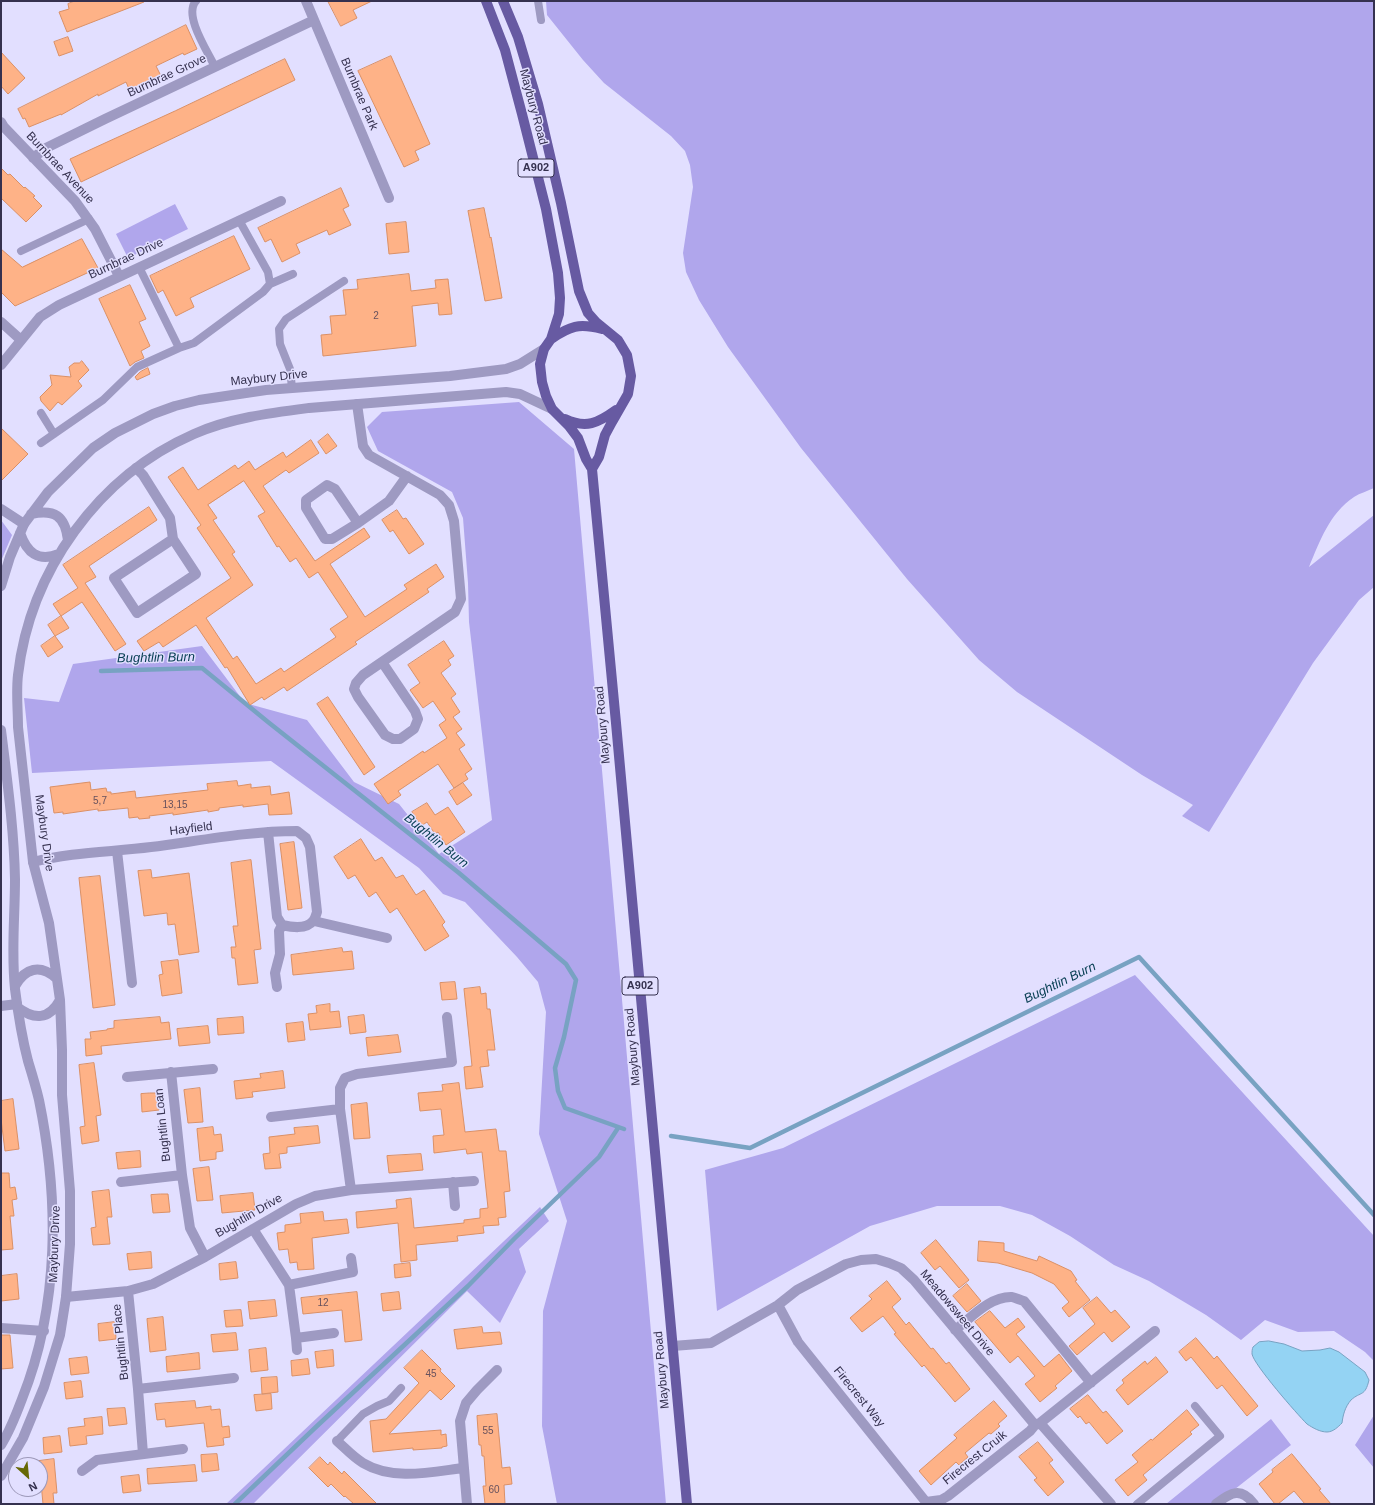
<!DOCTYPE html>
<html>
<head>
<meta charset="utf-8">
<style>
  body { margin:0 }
  #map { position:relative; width:1375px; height:1505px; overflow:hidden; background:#e2dfff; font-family:Arial,sans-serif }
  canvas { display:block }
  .frame { position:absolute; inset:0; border:2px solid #35314f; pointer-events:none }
  .north { position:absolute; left:8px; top:1457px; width:40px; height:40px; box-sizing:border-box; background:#e2dfff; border:1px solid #9d99b9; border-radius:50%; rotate:153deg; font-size:11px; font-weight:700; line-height:16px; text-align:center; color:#35314f }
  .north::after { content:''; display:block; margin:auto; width:14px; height:18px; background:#676805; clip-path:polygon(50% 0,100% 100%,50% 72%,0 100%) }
</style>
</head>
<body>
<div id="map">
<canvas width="1375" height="1505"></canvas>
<div class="frame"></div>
<div class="north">N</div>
</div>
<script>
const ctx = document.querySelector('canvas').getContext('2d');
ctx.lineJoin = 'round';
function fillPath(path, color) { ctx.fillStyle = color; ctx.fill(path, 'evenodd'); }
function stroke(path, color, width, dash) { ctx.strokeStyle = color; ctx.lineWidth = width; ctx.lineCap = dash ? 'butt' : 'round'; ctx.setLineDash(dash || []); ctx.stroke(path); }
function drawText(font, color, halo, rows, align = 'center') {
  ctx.font = font + ' Arial,sans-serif'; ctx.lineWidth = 3; ctx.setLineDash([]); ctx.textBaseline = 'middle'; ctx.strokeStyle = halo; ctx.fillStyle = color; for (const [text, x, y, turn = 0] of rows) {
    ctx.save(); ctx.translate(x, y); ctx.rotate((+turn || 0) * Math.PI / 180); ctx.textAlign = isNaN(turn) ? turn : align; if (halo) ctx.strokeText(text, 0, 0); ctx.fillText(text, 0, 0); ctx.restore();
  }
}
fillPath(new Path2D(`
  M546 1H1374V488C1368 491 1360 493 1354 497 1329 514 1320 541 1309 567L1374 515V587L1359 600 1313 663 1209 832 1182 816 1193 805 1142 775 1017 692 979 660 907 579 801 448 728 347 699 300 686 272 683 253 693 187 690 165 685 151 671 136 604 83 583 60 547 15Z
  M175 204 188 229 128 258 116 234Z
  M519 402 574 449 666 1504H557L542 1426 543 1311 567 1221 539 1134 546 1012 538 982 517 957 465 902 443 894 419 868 271 761 32 773 24 698 59 702 73 664 202 646 245 703 307 720 354 782 399 804 439 854 492 820 469 622 468 583 463 518 452 492 378 451 367 427 382 412Z
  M1 520 12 535 1 561Z
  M1135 975 1374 1236V1361L1365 1352 1334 1331 1298 1332 1265 1320 1241 1340 1206 1315 1149 1281 1114 1265 1070 1236 1032 1215 1000 1206H937L870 1226 717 1311 705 1170 783 1148Z
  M540 1207 549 1221 519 1249 526 1272 500 1323 467 1291 253 1504H226Z
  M1374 1415V1468L1355 1445Z
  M1271 1419 1291 1445 1216 1504H1166Z`), '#b0a6ec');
const water = new Path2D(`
  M1269 1341 1284 1344 1302 1351 1320 1350 1330 1348 1339 1352 1365 1372 1369 1380C1365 1397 1361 1391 1351 1400 1345 1407 1343 1415 1342 1423 1338 1427 1333 1432 1327 1432 1320 1432 1313 1428 1307 1424 1297 1414 1254 1365 1252 1354 1252 1352 1252 1349 1253 1347L1259 1342Z`);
fillPath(water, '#94d3f3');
stroke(water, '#78a2c2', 1);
stroke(new Path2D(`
  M101 671 202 668 268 722 459 873 566 964 576 980 564 1037 555 1068 558 1091 565 1108 624 1129
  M671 1136 750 1148 1139 957 1374 1215
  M235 1504 317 1426 468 1286 515 1238 599 1157 618 1128`), '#78a2c2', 4.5);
const building = new Path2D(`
  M75 1H144V2L67 32 59 12 69 9 68 4Z
  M328 1H372L353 10 357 18 341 26Z
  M186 25 197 49 184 55 183 53 156 66 161 76 130 91 126 82 98 96V94L61 115V114L29 127 25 118 23 119 18 109Z
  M68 37 73 51 59 56 54 42Z
  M1 52 25 78 8 94 1 86Z
  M391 56 430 144 415 151 419 160 404 167 358 71Z
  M285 59 295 80 81 182 70 159 175 111Z
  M1 168 8 175 10 174 24 188 25 187 35 196 33 197 42 206 26 222 1 198Z
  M341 188 349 206 343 209 351 225 329 235 327 230 296 244 300 253 282 262 271 239 265 242 258 228Z
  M484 208 490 238 491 237 502 298 485 301 468 211Z
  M406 222 409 252 389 254 386 224Z
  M234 236 250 269 190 298 194 307 176 316 163 290 158 293 150 276Z
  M82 239 98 268 15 306 1 292V249L22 267Z
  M409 274 411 291 436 288 435 280 448 279 452 314 439 315 438 303 412 306 416 346 323 356 321 335 332 334 330 316 346 315 343 290 358 289 357 280Z
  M130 285 146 319 139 322 150 346 141 351 144 358 135 362 130 366 99 299Z
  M82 361 89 370 78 381 82 386 62 405 58 402 50 411 41 401 40 397 52 385 50 375 71 377 69 367 74 363H79Z
  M148 368 150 374 137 380 135 377 140 372Z
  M1 428 28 454 1 481Z
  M328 434 337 446 326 454 318 442Z
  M311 440 319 453 289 473 286 470 263 486 315 561 364 528 370 537 330 564 365 617 407 589 404 585 436 564 444 577 427 589 429 592 355 642 357 644 287 691 284 687 264 700 262 697 250 705 227 667 225 668 196 625 163 647 159 642 144 651 137 641 231 578 197 528 201 525 168 477 183 467 198 490 235 465 238 469 249 461 255 470 283 452 286 457ZM244 481 265 512 258 516 277 547 279 546 290 562 296 558 309 578 318 572 348 617 330 629 336 637 284 672 281 668 256 684 237 656 233 659 206 618 253 585 232 554 235 552 213 520 217 518 208 505Z
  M149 507 157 520 89 566 96 577 85 583 126 644 115 651 82 602 61 616 53 604 78 588 63 565Z
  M397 510 403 519 406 518 424 544 409 554 393 530 390 532 382 520Z
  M61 616 69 628 55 636 48 625Z
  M55 636 63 647 48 657 41 646Z
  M444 641 454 656 448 660 451 665 441 673 456 694 451 698 460 712 453 717 462 729 456 733 465 745 459 749 472 769 465 774 468 779 454 788 438 764 398 791 401 795 388 804 374 784 423 751 424 753 447 738 439 725 446 720 433 701 423 708 410 690 420 683 408 665Z
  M328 697 375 767 364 775 317 704Z
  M237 781 238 786 251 784V788L270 786 271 795 289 792 292 814 269 815 268 804 243 807V805L219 808V810L208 812V810L173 815V813L149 816 150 818 139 819 138 817 129 818 128 808 98 811V809L63 814V812L54 813 50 787 90 782 91 790 106 788 107 792H111V794L135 791 136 798 208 790 207 784Z
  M463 783 472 795 457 805 449 792Z
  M427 803 435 815 448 807 465 832 446 845 438 832 435 834 427 822 421 826 412 812Z
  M361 839 375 861 382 857 396 878 403 875 416 895 424 890 445 922 442 925 449 936 425 951 397 908 390 913 376 892 369 897 355 875 348 879 334 857Z
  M294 842 302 908 288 910 280 844Z
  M251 860 261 949 254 950 258 983 238 985 235 958H232L231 947H236L233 926H238L231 863Z
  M151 870 152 878 189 873 199 952 179 955 175 924 168 925 167 913 144 916 138 871Z
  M100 876 115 1005 93 1008 79 878Z
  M342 948 343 952 352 951 354 969 293 975 291 955Z
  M178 960 182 993 162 996 159 975 163 974 161 962Z
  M455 982 457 999 442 1000 440 983Z
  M480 987 481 994 486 993 487 1009H490L495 1050H487L489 1066 480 1067 483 1087 466 1089 464 1067 472 1066 464 989Z
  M330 1004V1012L339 1011 341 1027 310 1030 308 1014 317 1013 316 1006Z
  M364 1015 366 1032 350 1034 348 1017Z
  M160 1017 161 1023 169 1022 171 1039 101 1046 102 1054 86 1056 85 1039H91L90 1032 107 1030V1029L114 1028V1021Z
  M243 1017 244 1033 218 1035 217 1019Z
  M303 1022 305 1040 288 1042 286 1024Z
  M208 1026 210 1043 179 1046 177 1029Z
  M398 1035 401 1052 368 1056 366 1038Z
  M94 1063 101 1115 96 1116 99 1141 82 1144 80 1127 85 1126 79 1065Z
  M283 1071 285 1088 252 1092 253 1097 236 1099 234 1081 261 1078 260 1074Z
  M459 1083 465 1132 496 1129 499 1151H506L510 1191 504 1192 506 1217 498 1218 499 1225 483 1226 484 1233 457 1236 458 1241 416 1245 417 1260 401 1262 398 1223 357 1228 356 1212 397 1208 396 1200 411 1198 414 1228 464 1223V1220L480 1218V1209L488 1208 482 1152 467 1154 466 1149 434 1153 433 1136 444 1135 441 1109 420 1111 418 1093 443 1091 442 1085Z
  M200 1088 203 1122 188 1123 184 1090Z
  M150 1093H157L159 1110 142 1112 141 1094Z
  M13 1099 19 1149 5 1151 1 1119V1101Z
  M367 1103 370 1138 354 1139 351 1105Z
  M318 1126 320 1143 287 1147V1153L279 1154 281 1168 265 1169 263 1154 270 1153 269 1137 295 1134 294 1128Z
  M213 1127 214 1135 221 1134 223 1151 216 1152V1159L200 1161 197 1129Z
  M140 1151 141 1167 118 1169 116 1153Z
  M421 1154 423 1170 389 1173 387 1156Z
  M209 1167 213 1200 197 1201 193 1169Z
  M1 1173H9L10 1188 15 1187 17 1199 12 1200 14 1216H10L13 1249 1 1250Z
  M109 1190 112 1217H107L110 1244 93 1245 91 1228 96 1227 92 1192Z
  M253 1193 255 1210 222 1213 220 1196Z
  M161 1194H168L170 1212 153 1213 151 1195Z
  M323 1212 324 1221 347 1219 349 1233 312 1238 314 1269 298 1270 297 1262 290 1263 288 1249 279 1250 277 1233 285 1232V1225L301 1223 300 1214Z
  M936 1240 969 1280 959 1288 940 1266 935 1270 921 1253Z
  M979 1241 1004 1243V1251L1037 1261 1039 1256 1071 1271 1077 1280 1075 1281 1090 1300 1069 1317 1062 1308 1069 1302 1054 1284 1032 1273 1005 1265 998 1263 978 1261Z
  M151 1252 152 1268 129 1270 127 1254Z
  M236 1262 238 1278 220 1280 219 1264Z
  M410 1263 411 1276 395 1278 394 1265Z
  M17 1274 19 1299 1 1301V1276Z
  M887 1281 901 1299 892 1307 906 1325 909 1322 931 1349 933 1348 946 1364 949 1362 970 1389 955 1402 924 1365 922 1367 894 1334 896 1333 883 1316 862 1332 850 1318 872 1299 869 1296Z
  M967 1284 981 1301 967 1312 953 1296Z
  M357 1292 362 1340 345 1342 342 1310 303 1314 301 1298Z
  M399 1292 401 1309 383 1311 381 1294Z
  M1097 1297 1111 1313 1115 1310 1130 1327 1112 1342 1104 1332 1077 1355 1069 1346 1095 1324 1083 1308Z
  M275 1300 277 1316 250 1319 248 1302Z
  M241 1310 243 1326 226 1327 224 1311Z
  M990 1311 1005 1328 1018 1318 1025 1327 1016 1334 1044 1367 1059 1354 1072 1371 1055 1386 1057 1388 1040 1402 1025 1384 1035 1376 1018 1356 1010 1363 975 1322Z
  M163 1317 166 1350 150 1352 147 1319Z
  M115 1322 116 1339 99 1341 98 1324Z
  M482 1327 483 1333 500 1332 502 1344 457 1349 454 1330Z
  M236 1333 238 1350 213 1352 211 1335Z
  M1 1335H10L13 1368 1 1369Z
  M1196 1338 1214 1359 1217 1356 1258 1406 1247 1416 1222 1385 1217 1389 1191 1357 1186 1361 1179 1352Z
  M266 1348 268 1370 251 1372 249 1350Z
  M333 1350 334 1366 317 1368 315 1352Z
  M422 1350 441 1369 440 1371 455 1386 441 1400 430 1390 389 1434 441 1430V1435L446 1434 447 1446 442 1447V1448L413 1450V1448L373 1452 370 1421 386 1419 419 1383 404 1368Z
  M199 1353 200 1369 167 1372 166 1357Z
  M87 1357 89 1373 71 1375 69 1359Z
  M1156 1357 1168 1372 1128 1405 1116 1390 1124 1383 1122 1380 1145 1361 1147 1364Z
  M308 1359 310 1374 292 1376 291 1361Z
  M277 1377 278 1392 262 1394 261 1378Z
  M81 1381 83 1397 66 1399 64 1383Z
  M271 1394 272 1409 256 1411 254 1395Z
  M1088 1395 1103 1413 1106 1411 1123 1431 1107 1444 1089 1422 1086 1424 1080 1416 1078 1418 1070 1409Z
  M195 1401 196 1408 211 1406V1410L220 1409 222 1427 229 1426 230 1437 223 1438 224 1445 207 1447 204 1423 166 1427 165 1419 157 1420 155 1404Z
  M994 1401 1007 1416 998 1424 1000 1426 991 1434 989 1433 965 1453 968 1457 959 1465 956 1462 931 1485 919 1471 957 1438 954 1435Z
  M125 1408 127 1424 109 1426 107 1409Z
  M1187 1410 1199 1425 1190 1432 1192 1434 1143 1475 1147 1480 1128 1496 1115 1480 1138 1462 1132 1455 1151 1439 1152 1440Z
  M497 1414 502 1468 510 1467 512 1484 504 1485 505 1504H485L483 1486H486L484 1456H482L481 1445H479L477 1416Z
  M102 1417 103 1434 86 1436 87 1444 70 1446 68 1428 85 1426 84 1419Z
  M60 1436 62 1452 44 1454 43 1438Z
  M1038 1442 1053 1460 1049 1463 1064 1482 1048 1496 1034 1480 1037 1478 1019 1457Z
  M217 1454 219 1470 202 1472 201 1455Z
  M1292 1454 1321 1489 1319 1490 1331 1504H1305L1294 1491 1278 1504H1275L1259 1484 1273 1472 1272 1470Z
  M320 1457 328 1465 330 1462 342 1474 344 1471 377 1504H354L345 1496 344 1497 331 1484 328 1487 309 1468Z
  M54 1459 57 1493H53L54 1504H43L39 1461Z
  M195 1465 197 1481 148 1484 147 1469Z
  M139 1475 141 1491 123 1493 121 1477Z`);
fillPath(building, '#feb287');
stroke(building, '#da9066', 1);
stroke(new Path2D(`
  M196 1C183 15 208 52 215 67
  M538 1 541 20
  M21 251 89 219
  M270 284 293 274
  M179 348 194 343 263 292 270 284 268 272 239 220
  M292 388 290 369 280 344 279 329 286 319 344 281
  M41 413 54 434
  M41 443 103 400 137 367 179 348 139 267
  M337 1441 363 1414 377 1406 389 1401 401 1388
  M1137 1504 1220 1436 1195 1406`), '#9e9ac2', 8);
stroke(new Path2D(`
  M306 1 389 198
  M1 122 4 127 75 201 95 229 119 276
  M33 158 46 148 105 119 314 20
  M1 322 21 340
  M1 365 40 317 59 305 281 201
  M357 404 363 446 369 455 440 495 449 505 454 521 461 599 455 612 382 662
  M136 468 143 475 170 518 173 539 196 574 137 613 114 578 173 539
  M327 485 335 489 358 523 332 539H325L306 508V500Z
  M1 509 24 524
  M358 523 389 501 407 476
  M382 662 415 711 418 719 414 729 400 739H393L385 735 358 697 354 689 356 683 363 675Z
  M117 851 132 983
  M33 862C72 852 112 852 151 847 198 841 249 831 297 831L306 838 310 847 317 912C316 915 315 919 313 921 306 930 291 927 282 925L277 917 268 832
  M314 921 387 938
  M277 987 275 973 280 954 279 931 282 925
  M1 1006 17 1004
  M171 1072 182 1175 190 1228 205 1257
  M127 1077 213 1069
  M271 1117 340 1109
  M121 1182 182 1175
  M453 1182 455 1206
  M351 1190 340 1109V1088L345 1078 357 1074 452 1062 447 1017
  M253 1229 289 1285 296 1338 334 1333
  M289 1285 353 1272 351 1258
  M128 1291 138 1389 143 1454
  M66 1297 128 1291 153 1284 205 1257 296 1204 315 1196 351 1190 474 1181
  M778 1305 798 1342 926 1502
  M1 1328 44 1331
  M955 1330C971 1318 990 1296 1012 1297 1016 1298 1020 1300 1024 1301L1091 1383
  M296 1338 297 1350
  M673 1346 711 1343 778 1305 797 1290 846 1264 861 1260 876 1259 889 1263 901 1268 914 1280 1035 1425
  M138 1389 234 1378
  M1040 1423 1155 1331
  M337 1441C345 1448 353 1457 363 1463 393 1481 431 1472 463 1468
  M82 1471 97 1460 183 1449
  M926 1502 941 1500 948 1496 1030 1431 1035 1425 1040 1423 1111 1504
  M467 1504 460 1421 466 1403 477 1390 497 1370
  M1216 1504C1231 1492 1241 1487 1254 1504`), '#9e9ac2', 10);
stroke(new Path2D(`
  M31 514C55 509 65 516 68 540
  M20 533C27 553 38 562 59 554
  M1 586 10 557 24 524 48 492 93 448 115 433 153 414 175 406 199 400 266 390 450 376 506 369 520 364 544 349
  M1 730C7 779 14 829 15 879 15 916 11 952 15 989 18 1013 22 1038 28 1061 32 1074 36 1087 39 1100 59 1198 60 1304 22 1399 16 1415 10 1431 1 1445
  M15 986C25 968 40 964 56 978
  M17 1007C34 1020 49 1020 60 1000
  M1 1476 23 1438 44 1387 60 1335 66 1297 70 1244V1191L62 1095V1050L60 1000 49 923 33 862 18 727C18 710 16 692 18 675 30 571 98 476 194 434 230 418 270 413 309 408L506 392 520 394 552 409`), '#9e9ac2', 10);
stroke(new Path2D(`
  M486 1 505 50 522 114 546 209 558 273 560 298 559 314 551 339 544 349 540 364 542 382 546 396 552 409 569 426 578 438 586 459 592 469 616 723 687 1504
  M503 1 518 37 538 104 561 203 579 291 588 313 596 322 618 340 627 355 631 376 628 394 612 422 605 435 599 457 592 469
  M551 339C570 326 579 323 602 329
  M565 419C586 429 598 423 616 410`), '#675aa2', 10);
drawText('10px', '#67515d', null, [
  ["2",376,316],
  ["5,7",100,801],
  ["13,15",175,805],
  ["12",323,1303],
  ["45",431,1374],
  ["55",488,1431],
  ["60",494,1490]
]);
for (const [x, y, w] of [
  [536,168,36],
  [640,986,36]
]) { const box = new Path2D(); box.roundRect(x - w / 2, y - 9, w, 18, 3); ctx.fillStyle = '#e2dfff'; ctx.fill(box); stroke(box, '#35314f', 1); }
drawText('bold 11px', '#35314f', null, [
  ["A902",536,168],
  ["A902",640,986]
]);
drawText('12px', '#35314f', '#e2dfff', [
  ["Burnbrae Grove",167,76,-25],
  ["Burnbrae Park",359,94,67],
  ["Maybury Road",533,107,75],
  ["Burnbrae Avenue",60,168,47],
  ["Burnbrae Drive",126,259,-25],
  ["Maybury Drive",269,378,-6],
  ["Maybury Road",603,725,-95],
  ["Hayfield",191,829,-7],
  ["Maybury Drive",44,833,82],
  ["Maybury Road",633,1047,-95],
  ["Bughtlin Loan",163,1125,-96],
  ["Bughtlin Drive",249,1216,-30],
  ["Maybury Drive",55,1244,-88],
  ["Meadowsweet Drive",957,1313,50],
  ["Bughtlin Place",121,1342,-96],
  ["Maybury Road",662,1370,-95],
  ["Firecrest Way",859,1397,51],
  ["Firecrest Cruik",975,1458,-39]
]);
drawText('italic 13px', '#063d52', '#e2dfff', [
  ["Bughtlin Burn",156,658,-1],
  ["Bughtlin Burn",436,841,39],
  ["Bughtlin Burn",1060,983,-26]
]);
</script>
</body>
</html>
